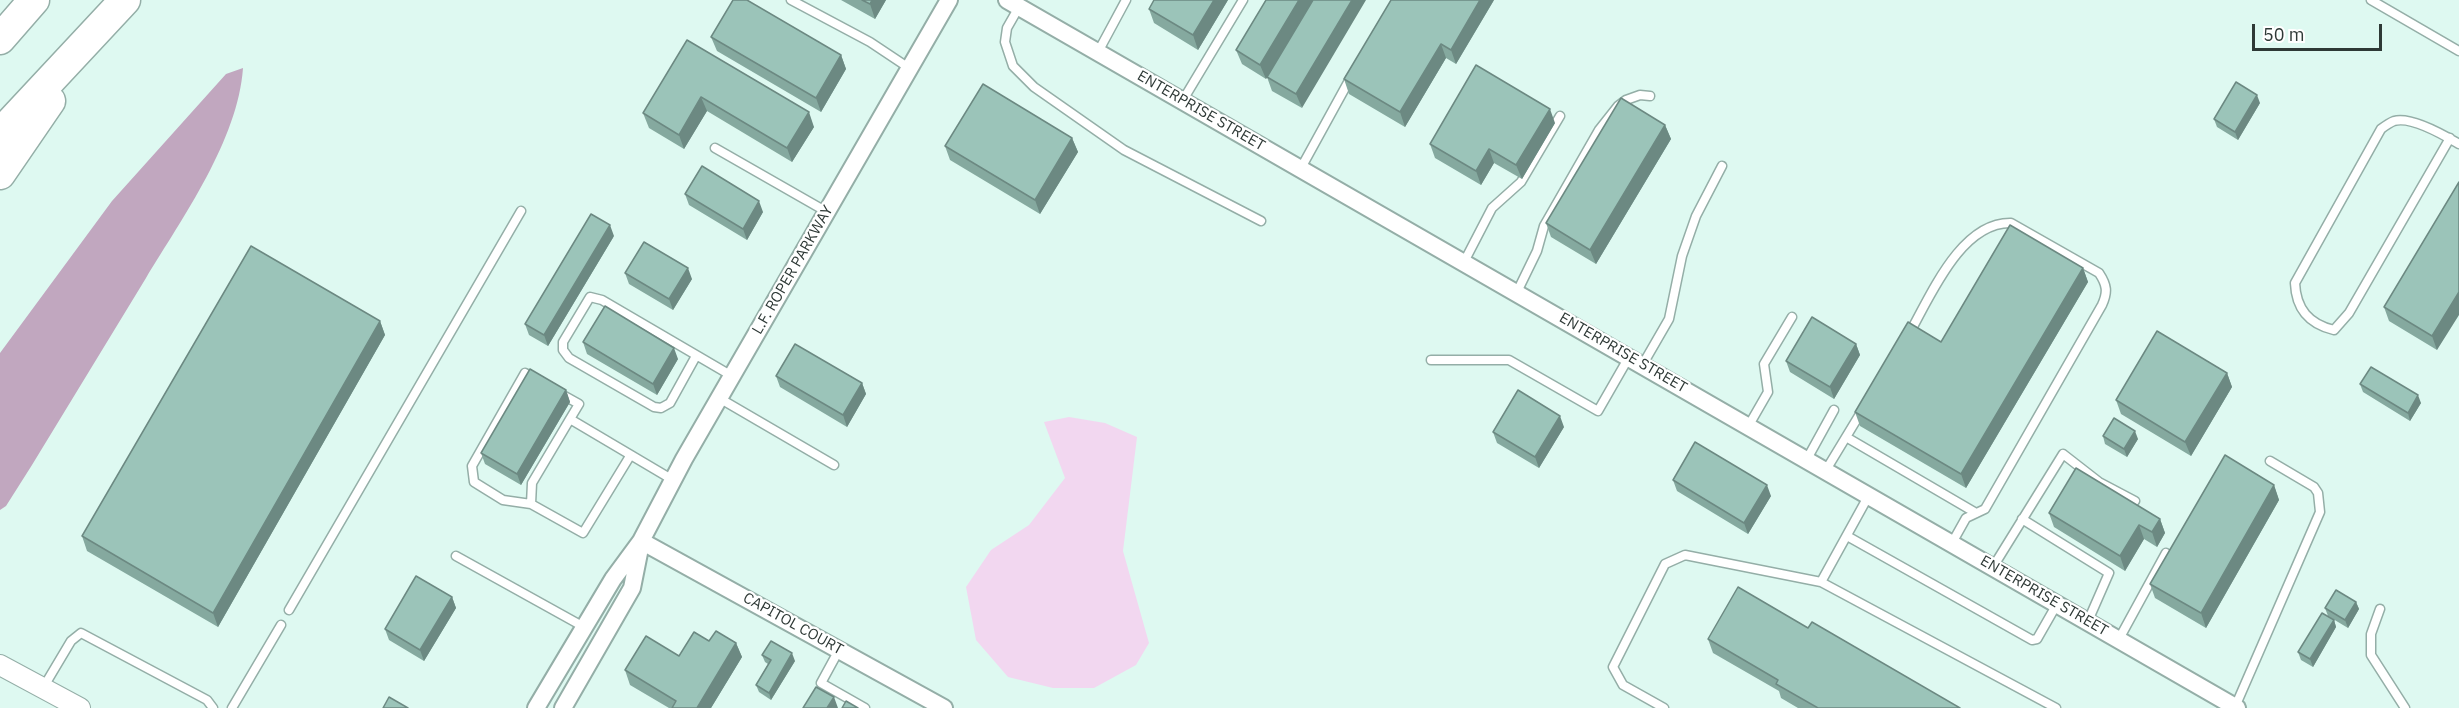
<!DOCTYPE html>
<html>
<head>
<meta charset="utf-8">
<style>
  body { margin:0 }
  #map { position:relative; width:2459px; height:708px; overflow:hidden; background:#def9f1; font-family:"IBM Plex Sans",sans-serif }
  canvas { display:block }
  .scale { position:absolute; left:2252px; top:24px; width:130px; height:27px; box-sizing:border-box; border:3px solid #2e3936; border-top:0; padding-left:8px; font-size:18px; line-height:21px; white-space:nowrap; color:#2e3936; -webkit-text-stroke:4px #fff; paint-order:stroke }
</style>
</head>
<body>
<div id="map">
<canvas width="2459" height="708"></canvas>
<div class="scale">50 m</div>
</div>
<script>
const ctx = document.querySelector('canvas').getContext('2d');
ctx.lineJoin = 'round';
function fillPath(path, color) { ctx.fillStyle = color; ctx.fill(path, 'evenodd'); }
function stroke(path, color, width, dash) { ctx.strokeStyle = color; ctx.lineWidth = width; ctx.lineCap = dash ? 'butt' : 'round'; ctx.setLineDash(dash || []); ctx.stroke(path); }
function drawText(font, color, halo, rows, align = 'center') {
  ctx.font = font + ' "IBM Plex Sans",sans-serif'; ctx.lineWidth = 4.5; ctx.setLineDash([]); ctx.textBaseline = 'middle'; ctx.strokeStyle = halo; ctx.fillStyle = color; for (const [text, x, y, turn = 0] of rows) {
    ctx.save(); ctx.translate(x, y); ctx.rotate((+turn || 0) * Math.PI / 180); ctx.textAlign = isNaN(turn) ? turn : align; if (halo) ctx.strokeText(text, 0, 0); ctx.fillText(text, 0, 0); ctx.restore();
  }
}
fillPath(new Path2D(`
  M1069 417 1105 423 1137 437 1123 551 1149 643 1136 665 1094 688H1053L1008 677 976 640 966 587 991 550 1029 525 1065 478 1044 422Z`), '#f2d7f0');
fillPath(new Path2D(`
  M243 68C238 140 183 217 146 278 108 340 70 403 32 465L6 506 0 510V353L112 201 226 74Z`), '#c1a7bf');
const service = new Path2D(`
  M791 0 870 42 909 68
  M2371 0 2459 51
  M1019 7 1007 28 1005 42 1013 66 1034 87 1124 150 1261 221
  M1098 52 1126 0
  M1183 100 1243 0
  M2450 138 2349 313 2334 330C2309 324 2296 309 2295 283L2381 129C2385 126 2389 123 2394 121 2411 116 2444 135 2459 144
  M715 148 827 212
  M1301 168 1351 77
  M1464 262 1492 208 1521 182 1560 116
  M1517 292 1537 251 1544 226 1599 130 1618 106 1626 100 1640 95 1650 96
  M1909 334C1931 295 1961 222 2011 223L2099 273C2107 285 2108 292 2102 305L1985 509 1966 518 1952 543
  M696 356 670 403 661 408 654 407 569 358 563 350V342L590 297 602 300 732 376
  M1431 360H1509L1598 411 1629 357
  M1643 364 1669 319 1682 256 1696 216 1722 166
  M536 380 525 373 472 466 474 482 503 500 531 504 583 533 630 456
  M561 394 579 404 570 419 673 480
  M719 398 834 465
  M1749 425 1768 392 1764 364 1792 317
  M1846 437 1976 513
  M1807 459 1834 410
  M1826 470 1863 409
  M531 504 532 483 570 419
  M2022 519 2109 573 2088 621
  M1847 536 2032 640 2037 639 2057 604
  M456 556 584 627
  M1993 567 2063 454 2099 482 2135 501
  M1821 582 1869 495
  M2380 609 2371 634V655L2405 708
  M289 610 521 211
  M2119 639 2166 553
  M839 650 821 683 865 708
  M43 688 71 641 81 633 207 700 213 708
  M2235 707 2320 512 2318 493 2314 487 2270 461
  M232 708 281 625
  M1664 708 1623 685 1613 667 1665 564 1685 555 1821 582 2056 708`);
const minor = new Path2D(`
  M1007 0 2237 708
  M641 541 944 708
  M536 708 613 579 641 541 684 459 949 0
  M563 708 632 588 640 548`);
const tertiary = new Path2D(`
  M0 665 80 708`);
const motorway = new Path2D(`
  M0 39 34 0
  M0 134 125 0
  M0 174 50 101`);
stroke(service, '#94aea7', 11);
stroke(minor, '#94aea7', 20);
stroke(tertiary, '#94aea7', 22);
stroke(motorway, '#94aea7', 33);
stroke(service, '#fff', 8);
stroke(minor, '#fff', 16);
stroke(tertiary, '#fff', 20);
stroke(motorway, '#fff', 30);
fillPath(new Path2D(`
  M841 0H886L875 19Z
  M1228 0 1198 50 1154 23 1149 9Z
  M1266 0 1302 108 1272 91 1267 77 1279 57 1266 79 1242 64 1236 50Z
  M1494 0 1456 64 1446 58 1405 127 1349 94 1344 79Z
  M711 37 841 55 846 69 821 112 717 51Z
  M687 40 814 127 792 162 707 111 684 149 649 128 643 113Z
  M2260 103 2238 140 2217 127 2214 119Z
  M1555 123 1522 179 1494 163 1481 185 1435 158 1430 144Z
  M1665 125 1671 139 1596 264 1551 237 1546 223Z
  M1072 138 1078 152 1040 214 950 160 945 146Z
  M2459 182 2437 350 2389 321 2384 307Z
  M685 194 763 212 747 240 689 205Z
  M614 236 548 346 529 335 525 324Z
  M2083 268 2088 282 1966 488 1860 426 1855 412 1941 342Z
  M625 273 692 279 673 310 629 284Z
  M380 321 385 335 218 627 87 551 82 536Z
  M583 342 678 359 657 395 587 354Z
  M1856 344 1860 355 1834 399 1790 372 1786 361Z
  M2227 373 2232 387 2191 456 2121 414 2116 400Z
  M776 376 862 383 866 394 847 427 780 387Z
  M2360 384 2421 403 2410 421 2363 392Z
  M566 390 570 402 521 485 485 464 481 453Z
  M1564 427 1539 468 1497 443 1493 432Z
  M2103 436 2138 439 2127 457 2105 444Z
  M1673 480 1771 496 1748 534 1677 491Z
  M2274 485 2279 500 2206 628 2155 598 2150 584Z
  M2049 513 2160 519 2165 533 2157 547 2144 539 2125 571 2054 527Z
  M452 597 456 608 424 661 389 640 385 629Z
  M2356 602 2359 609 2348 628 2328 616 2325 608Z
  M2334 620 2336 627 2313 667 2301 660 2298 652Z
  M1808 628 1960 708H1798L1781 698 1779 691 1713 653 1708 639Z
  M709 641 736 643 742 657 711 708H669L630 685 625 670 679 656Z
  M762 655 795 661 771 700 759 692 756 685 768 664 765 662Z`), '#85a99f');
fillPath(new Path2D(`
  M872 0H886L875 19 870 4Z
  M1214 0H1228L1198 50 1193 35Z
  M1299 0H1313L1266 79 1260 65Z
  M1352 0H1366L1302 108 1296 94Z
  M1480 0H1494L1456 64 1451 50Z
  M1441 44 1446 58 1405 127 1400 112Z
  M841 55 846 69 821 112 816 98Z
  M2257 95 2260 103 2238 140 2235 132Z
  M701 97 707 111 684 149 679 135Z
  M1550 109 1555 123 1522 179 1516 165Z
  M809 112 814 127 792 162 787 148Z
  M1665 125 1671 139 1596 264 1590 250Z
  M1072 138 1078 152 1040 214 1035 200Z
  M1489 149 1494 163 1481 185 1476 171Z
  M759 201 763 212 747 240 743 229Z
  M610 225 614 236 548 346 544 335Z
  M688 268 692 279 673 310 669 299Z
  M2083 268 2088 282 1966 488 1961 474Z
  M2459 292V315L2437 350 2432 336Z
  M380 321 385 335 218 627 213 613Z
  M1856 344 1860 355 1834 399 1830 387Z
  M674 348 678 359 657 395 653 384Z
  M2227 373 2232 387 2191 456 2185 442Z
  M862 383 866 394 847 427 843 415Z
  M566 390 570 402 521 485 517 474Z
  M2418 395 2421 403 2410 421 2408 413Z
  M1560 416 1564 427 1539 468 1535 457Z
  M2135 431 2138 439 2127 457 2124 449Z
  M1767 485 1771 496 1748 534 1744 523Z
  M2274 485 2279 500 2206 628 2201 613Z
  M2160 519 2165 533 2157 547 2152 532Z
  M2139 525 2144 539 2125 571 2120 556Z
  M452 597 456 608 424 661 420 650Z
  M2356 602 2359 609 2348 628 2345 620Z
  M2334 620 2336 627 2313 667 2310 659Z
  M736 643 742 657 711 708H697Z
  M792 653 795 661 771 700 769 693Z
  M834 697 838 708H827Z`), '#6c8982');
const building = new Path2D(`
  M733 0H747L841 55 816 98 711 37Z
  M862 0H872L870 4Z
  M1154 0H1214L1193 35 1149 9Z
  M1266 0H1299L1260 65 1236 50Z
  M1313 0H1352L1296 94 1267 77Z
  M1391 0H1480L1451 50 1441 44 1400 112 1344 79Z
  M687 40 809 112 787 148 701 97 679 135 643 113Z
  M1476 65 1550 109 1516 165 1489 149 1476 171 1430 144Z
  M2236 82 2257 95 2235 132 2214 119Z
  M983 84 1072 138 1035 200 945 146Z
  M1621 98 1665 125 1590 250 1546 223Z
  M702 166 759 201 743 229 685 194Z
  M2459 182V292L2432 336 2384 307Z
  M591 214 610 225 544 335 525 324Z
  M2010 225 2083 268 1961 474 1855 412 1908 322 1941 342Z
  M644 242 688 268 669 299 625 273Z
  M251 246 380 321 213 613 82 536Z
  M605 306 674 348 653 384 583 342Z
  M1812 317 1856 344 1830 387 1786 361Z
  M2157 331 2227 373 2185 442 2116 400Z
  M795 344 862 383 843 415 776 376Z
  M2371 367 2418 395 2408 413 2360 384Z
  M530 369 566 390 517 474 481 453Z
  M1518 390 1560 416 1535 457 1493 432Z
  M2114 418 2135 431 2124 449 2103 436Z
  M1695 442 1767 485 1744 523 1673 480Z
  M2225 455 2274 485 2201 613 2150 584Z
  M2076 468 2160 519 2152 532 2139 525 2120 556 2049 513Z
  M416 576 452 597 420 650 385 629Z
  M1738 587 1808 628 1812 622 1960 708H1818L1776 684 1778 680 1708 639Z
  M2336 590 2356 602 2345 620 2325 608Z
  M2322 613 2334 620 2310 659 2298 652Z
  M716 631 736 643 697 708H672L676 701 625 670 646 636 679 656 694 632 709 641Z
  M771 641 792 653 769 693 756 685 771 660 762 655Z
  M816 687 834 697 827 708H803Z
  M389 697 408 708H383Z
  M846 701 858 708H842Z`);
fillPath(building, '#9bc4b9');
stroke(building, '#6c8982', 1.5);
drawText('15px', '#2e3936', '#fff', [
  ["ENTERPRISE STREET",1201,111,30],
  ["L.F. ROPER PARKWAY",793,270,-60],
  ["ENTERPRISE STREET",1623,353,30],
  ["ENTERPRISE STREET",2044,596,30],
  ["CAPITOL COURT",793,624,29]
]);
</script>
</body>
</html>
